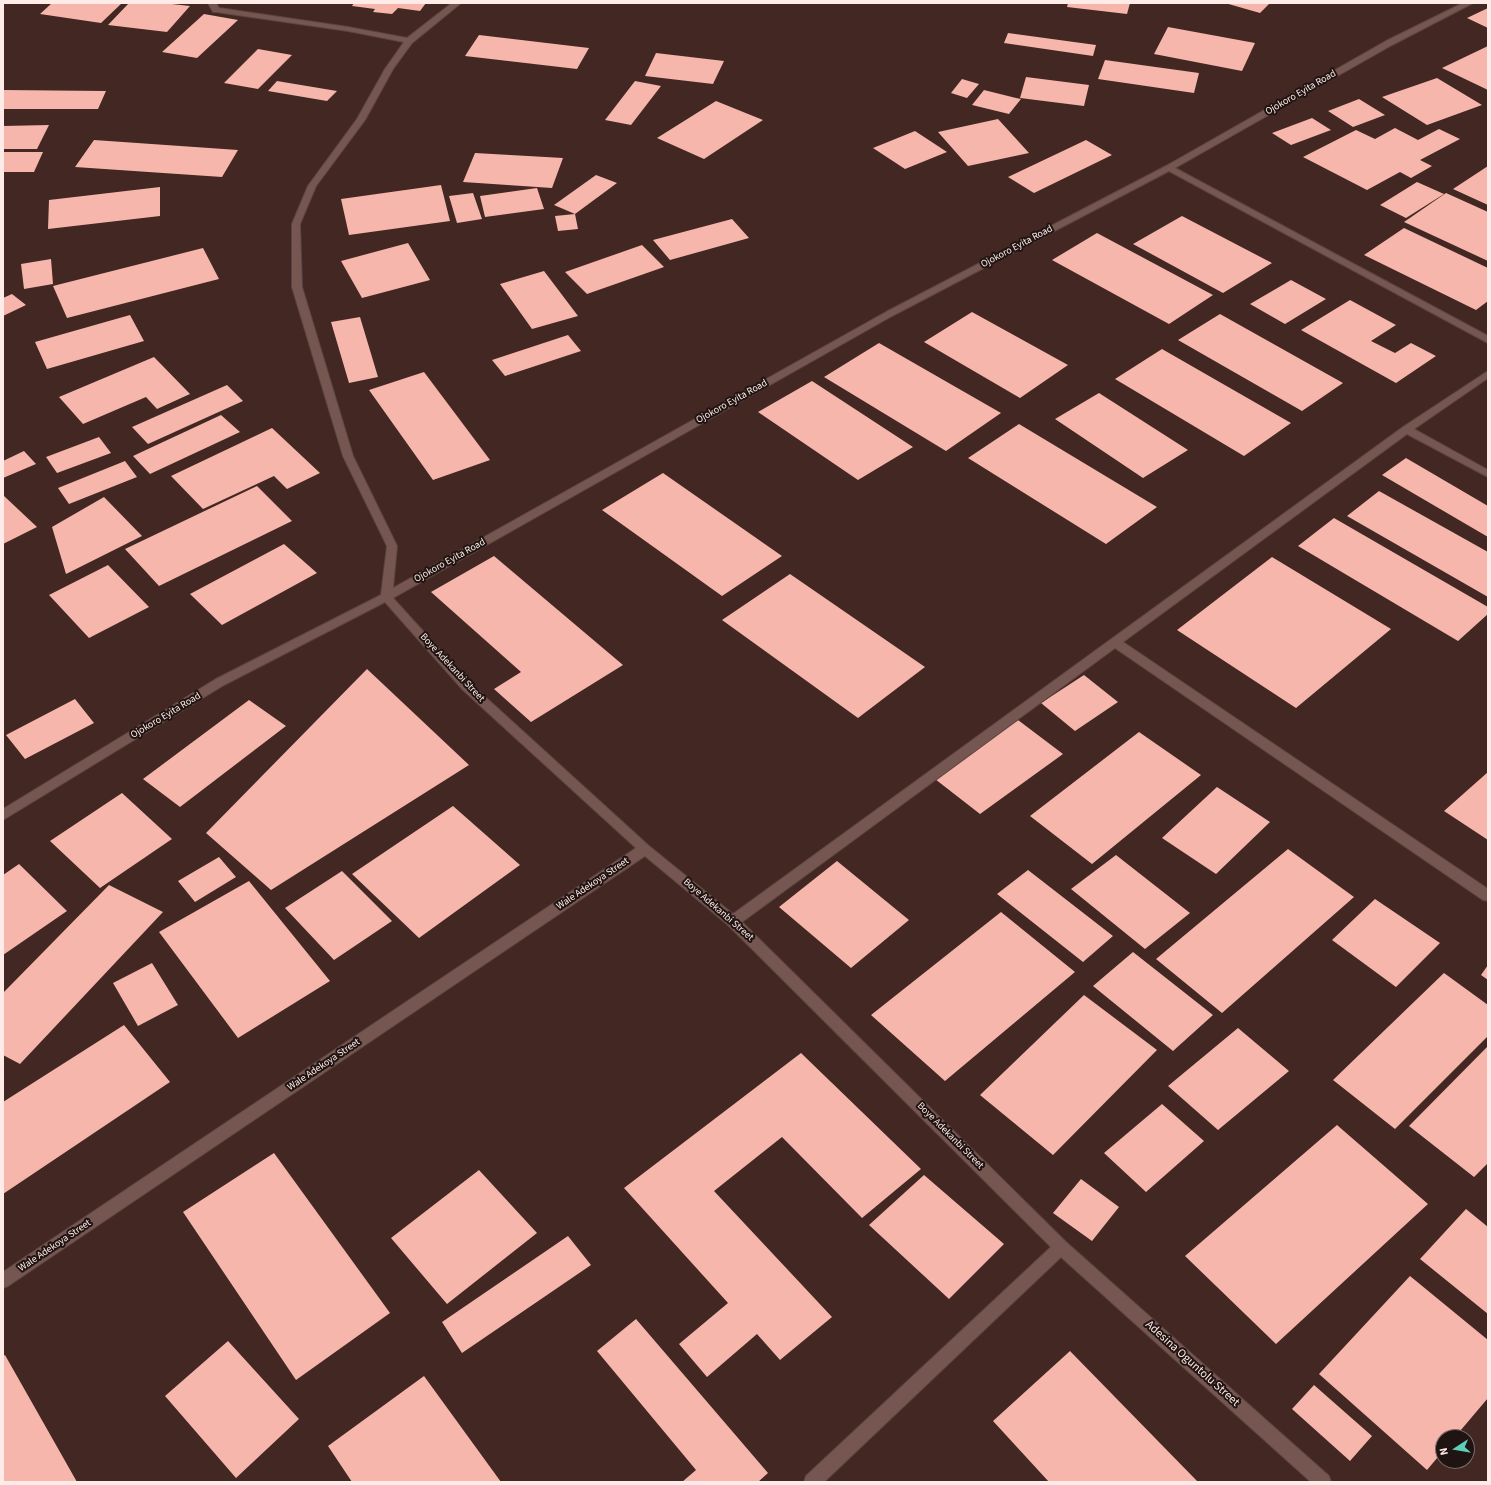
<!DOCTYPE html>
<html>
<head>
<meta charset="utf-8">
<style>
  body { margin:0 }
  #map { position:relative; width:1491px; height:1485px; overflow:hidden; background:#422723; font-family:"Source Sans 3",sans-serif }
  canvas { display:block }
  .frame { position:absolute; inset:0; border:4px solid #ffece8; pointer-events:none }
  .north { position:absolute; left:1435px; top:1429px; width:40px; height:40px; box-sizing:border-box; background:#201412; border:1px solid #796a68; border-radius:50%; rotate:258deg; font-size:11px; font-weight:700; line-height:16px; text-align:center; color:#ffece8 }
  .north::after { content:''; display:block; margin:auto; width:14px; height:18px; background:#5dceb9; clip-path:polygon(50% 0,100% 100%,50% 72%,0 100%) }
</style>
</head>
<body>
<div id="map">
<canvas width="1491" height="1485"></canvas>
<div class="frame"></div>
<div class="north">N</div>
</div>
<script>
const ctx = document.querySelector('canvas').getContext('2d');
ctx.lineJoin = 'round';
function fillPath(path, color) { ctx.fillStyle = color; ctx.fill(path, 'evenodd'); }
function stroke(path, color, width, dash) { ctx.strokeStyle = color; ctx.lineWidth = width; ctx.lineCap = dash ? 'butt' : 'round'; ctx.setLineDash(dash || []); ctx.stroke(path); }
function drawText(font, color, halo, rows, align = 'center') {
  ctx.font = font + ' "Source Sans 3",sans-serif'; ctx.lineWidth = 4; ctx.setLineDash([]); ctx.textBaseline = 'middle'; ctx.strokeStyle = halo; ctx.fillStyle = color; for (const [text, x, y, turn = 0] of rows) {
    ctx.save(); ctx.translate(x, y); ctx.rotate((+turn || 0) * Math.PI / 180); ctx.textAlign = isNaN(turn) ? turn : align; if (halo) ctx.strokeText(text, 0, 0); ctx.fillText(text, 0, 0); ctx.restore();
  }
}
fillPath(new Path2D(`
  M52 3H122L101 23 40 14Z
  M129 3H163L190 6 167 32 108 25Z
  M354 3H426L420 11 398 8 392 14 373 12 375 9 352 6Z
  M1068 3H1130L1127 14 1067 7Z
  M1225 3H1270L1260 13Z
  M1488 8V28L1467 18Z
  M204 14 238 20 197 58 162 52Z
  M1168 27 1255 43 1242 71 1154 54Z
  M1008 33 1096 45 1093 56 1004 43Z
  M479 35 589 48 577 69 465 56Z
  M1488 46V90L1442 68Z
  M258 49 292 55 258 89 224 83Z
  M656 53 724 61 713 84 645 76Z
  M1105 60 1199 73 1194 93 1098 79Z
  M1026 77 1089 85 1084 106 1020 98Z
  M1437 78 1482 105 1427 125 1382 97Z
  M962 79 979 84 967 98 951 93Z
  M277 81 337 91 327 101 268 91Z
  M635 81 661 86 631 125 605 120Z
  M3 90 106 91 98 109H3Z
  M984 90 1016 98 1021 99 1009 114 972 105Z
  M1359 99 1385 115 1353 127 1328 111Z
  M716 101 763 120 704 159 657 138Z
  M1312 118 1331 130 1291 145 1272 133Z
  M998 119 1029 153 968 166 938 132Z
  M49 125 37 149H3V126Z
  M1395 128 1418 140 1439 129 1460 139 1420 160 1432 166 1411 178 1400 172 1367 190 1303 157 1356 130 1375 139Z
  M915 131 947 152 905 169 873 148Z
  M94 140 238 150 222 177 75 167Z
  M1086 140 1112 155 1034 193 1008 177Z
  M3 152H43L34 172H3Z
  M475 153 563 158 552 188 463 182Z
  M1488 166V205L1453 189Z
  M596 175 617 183 575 214 554 205Z
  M1417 182 1444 194 1406 218 1380 205Z
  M441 185 450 221 349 235 341 199Z
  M160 187V216L48 229 49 200Z
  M537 188 544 209 485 217 480 196Z
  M473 193 482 219 457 223 449 196Z
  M1446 193 1488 212V261L1404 222Z
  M575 214 578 229 558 231 555 216Z
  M1182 216 1272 263 1223 293 1133 244Z
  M732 219 749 238 670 260 653 240Z
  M1404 228 1488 268V301L1476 310 1364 255Z
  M1097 233 1213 295 1169 324 1052 260Z
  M408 243 430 280 362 298 341 261Z
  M642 245 664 267 587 294 565 272Z
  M203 248 219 279 67 318 53 286Z
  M51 259 53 284 24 289 21 264Z
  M544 271 578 316 532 329 500 284Z
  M1291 280 1326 299 1285 324 1250 304Z
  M12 294 26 305 3 316V298Z
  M1350 300 1396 325 1371 341 1395 353 1411 343 1436 356 1396 383 1301 330Z
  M972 312 1068 365 1020 398 924 342Z
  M1220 314 1343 383 1302 411 1178 340Z
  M130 315 144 341 47 369 35 342Z
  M360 317 378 377 349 383 331 322Z
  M568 335 581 351 505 376 492 360Z
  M879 343 1001 413 946 451 824 377Z
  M1162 349 1291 423 1244 456 1115 379Z
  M154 357 190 394 157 409 146 397 83 424 59 397Z
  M424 372 490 460 433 480 369 390Z
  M812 381 913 447 858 480 758 412Z
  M227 385 243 401 148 444 132 427Z
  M1099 393 1188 450 1143 478 1055 419Z
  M221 415 240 432 150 474 133 456Z
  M1019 424 1157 507 1106 544 968 458Z
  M272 428 320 473 287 489 274 476 203 509 171 476Z
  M99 437 111 453 57 473 46 457Z
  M24 451 36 464 3 478V461Z
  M1406 458 1488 506V537L1382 475Z
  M125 461 137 477 69 504 58 488Z
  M663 473 782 556 722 596 602 510Z
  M257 486 292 521 159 586 125 549Z
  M1379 491 1488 552V597L1347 516Z
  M3 495 37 527 3 544Z
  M104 497 142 536 66 574 52 527Z
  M1334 518 1488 607V614L1458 641 1298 546Z
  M284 544 317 573 222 625 190 594Z
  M494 556 623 665 531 722 494 689 521 672 431 592Z
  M1272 557 1391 629 1296 708 1177 630Z
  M108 565 149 607 89 638 49 595Z
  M790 574 925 667 858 718 722 620Z
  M367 669 469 765 271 890 206 833Z
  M1084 675 1118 702 1075 731 1041 703Z
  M75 699 94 723 25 759 6 735Z
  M249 700 286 726 180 807 143 779Z
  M1018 720 1063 754 980 814 935 779Z
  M1139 732 1201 775 1092 864 1030 816Z
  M1488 772V840L1444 811Z
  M1217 787 1270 822 1216 874 1162 838Z
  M122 793 172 839 100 888 50 841Z
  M453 806 520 865 419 938 352 874Z
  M1288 849 1354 897 1222 1013 1156 959Z
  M1116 855 1190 913 1145 949 1071 889Z
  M219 857 236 877 195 902 178 881Z
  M837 861 909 920 851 968 779 907Z
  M19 864 67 911 3 955V875Z
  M1028 870 1113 936 1083 962 997 894Z
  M342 871 392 921 334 960 285 908Z
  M249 881 330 981 238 1038 159 932Z
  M109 885 163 912 20 1064 3 1055V993Z
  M1375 899 1440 943 1396 987 1332 940Z
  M1001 912 1075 972 945 1081 871 1015Z
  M1133 952 1213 1015 1173 1051 1093 986Z
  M152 963 178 1005 138 1026 113 983Z
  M1488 965V980L1481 975Z
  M1444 973 1488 1005V1036L1395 1129 1333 1080Z
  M1084 995 1157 1050 1053 1155 980 1095Z
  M124 1025 170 1082 3 1194V1102Z
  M1238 1028 1289 1071 1218 1130 1168 1086Z
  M1488 1046V1163L1474 1177 1409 1126Z
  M801 1053 921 1169 862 1218 782 1137 714 1191 832 1317 780 1360 757 1334 707 1377 679 1344 728 1303 624 1188Z
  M1162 1104 1204 1141 1146 1192 1104 1153Z
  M1337 1125 1428 1204 1276 1344 1185 1256Z
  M274 1153 390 1313 296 1380 183 1212Z
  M479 1170 537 1233 447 1304 391 1238Z
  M924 1175 1004 1244 949 1299 869 1225Z
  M1081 1179 1119 1207 1092 1241 1053 1213Z
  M1466 1209 1488 1227V1314L1420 1259Z
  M568 1236 591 1265 462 1353 442 1322Z
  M1410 1276 1488 1340V1398L1455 1437H1443V1451L1427 1470 1319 1374Z
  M636 1319 768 1473 758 1482H682L696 1470 597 1351Z
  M228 1341 299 1419 236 1478 165 1396Z
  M1070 1351 1198 1482H1049L993 1421Z
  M5 1355 77 1482H3V1356Z
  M424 1376 501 1482H352L328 1446Z
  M1314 1385 1372 1436 1350 1461 1292 1409Z`), '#f6b6ab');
const minor = new Path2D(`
  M208 3H216L219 8 348 27 407 38 452 3H461L412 43 393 69 365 120 316 186 300 224 302 287 353 456 397 546 393 588 886 312 1166 166 1386 41 1463 3H1473L1392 45 1175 168 1488 336V343L1169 171 892 316 393 598 471 684 649 846 733 914 1403 427 1488 371V378L1414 429 1488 470V477L1407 434 1123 642 1488 889V901L1483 900 1115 648 742 922 1066 1242 1329 1476 1331 1482H1311L1061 1257 824 1482H804L806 1476 1051 1247 728 925 645 856 8 1286 3 1288V1272L636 848 463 690 385 602 224 685 3 820V809L216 679 381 595 387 546 343 456 292 287V224L308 186 357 119 385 69 404 42 348 31 216 12H213Z`);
stroke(minor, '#5c4441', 2);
fillPath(minor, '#755651');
drawText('10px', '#ffece8', '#201412', [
  ["Ojokoro Eyita Road",1301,93,-30],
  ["Ojokoro Eyita Road",1017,247,-28],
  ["Ojokoro Eyita Road",732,402,-29],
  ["Ojokoro Eyita Road",450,561,-29],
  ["Boye Adekanbi Street",452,668,47],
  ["Ojokoro Eyita Road",166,716,-31],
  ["Wale Adekoya Street",593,884,-34],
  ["Boye Adekanbi Street",718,910,41],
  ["Wale Adekoya Street",324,1065,-34],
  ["Boye Adekanbi Street",950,1136,45],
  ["Wale Adekoya Street",55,1246,-34]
]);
drawText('12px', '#ffece8', '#201412', [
  ["Adesina Oguntolu Street",1192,1364,42]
]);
</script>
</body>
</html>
